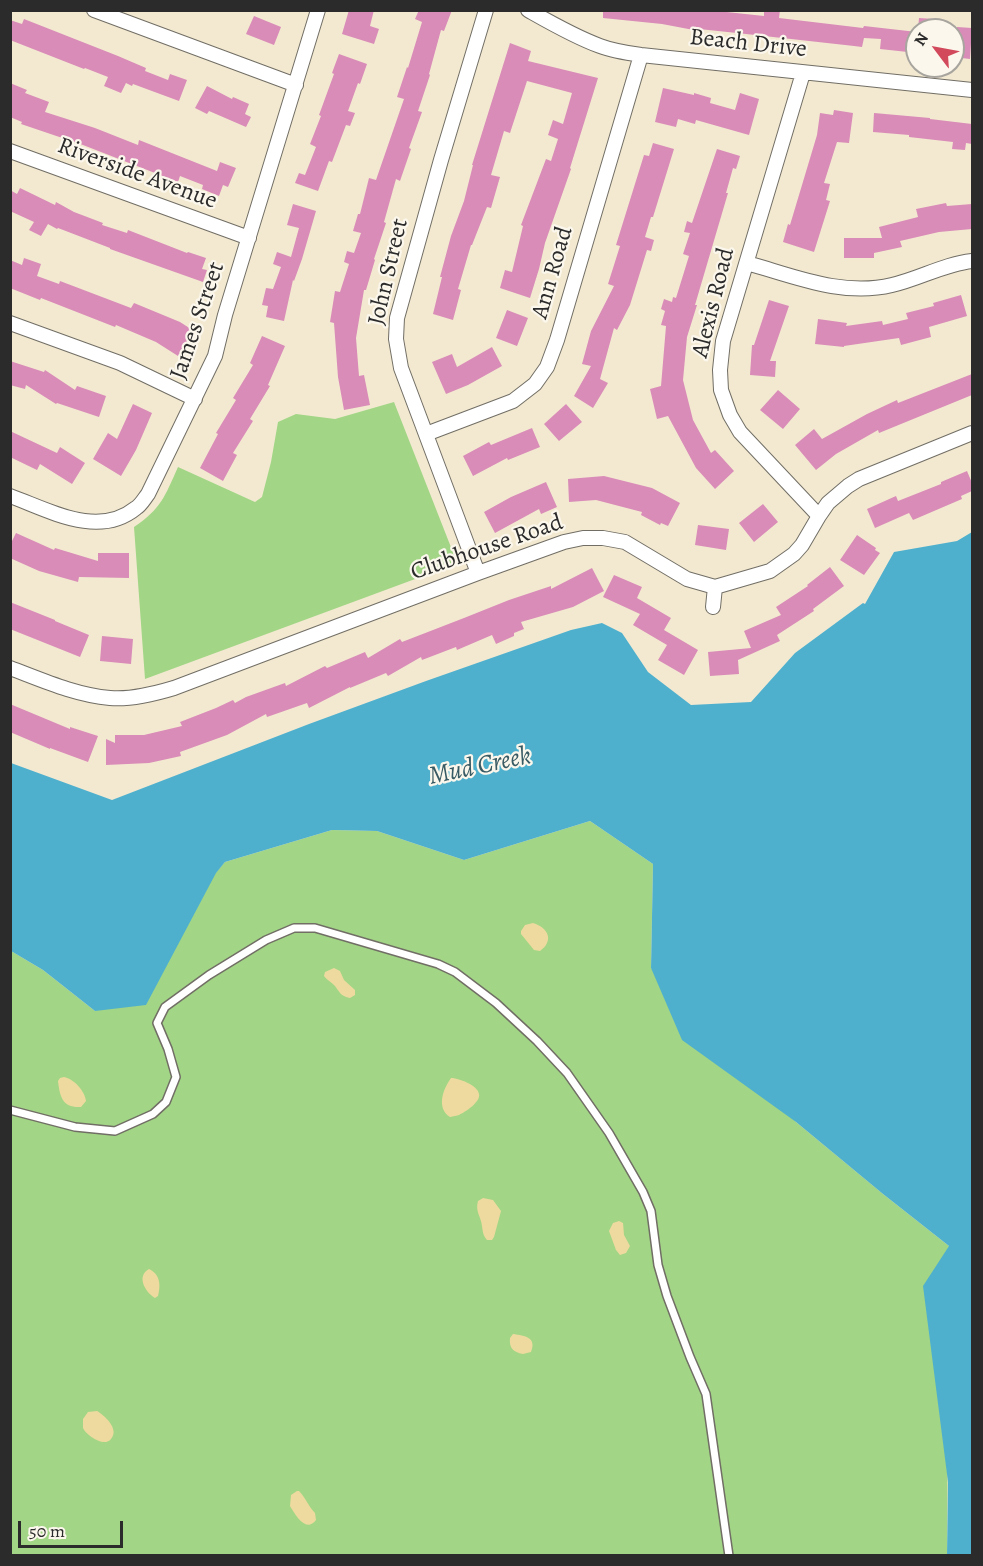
<!DOCTYPE html>
<html>
<head>
<meta charset="utf-8">
<style>
  body { margin:0 }
  #map { position:relative; width:983px; height:1566px; overflow:hidden; background:#f3e9d1; font-family:Alegreya,serif }
  canvas { display:block }
  .frame { position:absolute; inset:0; border:12px solid #2b2b2b; pointer-events:none }
  .north { position:absolute; left:905px; top:18px; width:60px; height:60px; box-sizing:border-box; background:#fbf7ec; border:2px solid #a8a59f; border-radius:50%; rotate:302deg; font-size:16px; font-weight:700; line-height:24px; text-align:center; color:#2b2b2b }
  .north::after { content:''; display:block; margin:auto; width:21px; height:27px; background:#d1495b; clip-path:polygon(50% 0,100% 100%,50% 72%,0 100%) }
  .scale { position:absolute; left:18px; top:1521px; width:105px; height:27px; box-sizing:border-box; border:3px solid #2b2b2b; border-top:0; padding-left:8px; font-size:18px; line-height:21px; white-space:nowrap; color:#2b2b2b; -webkit-text-stroke:4px #fbf7ec; paint-order:stroke }
</style>
</head>
<body>
<div id="map">
<canvas width="983" height="1566"></canvas>
<div class="frame"></div>
<div class="north">N</div>
<div class="scale">50 m</div>
</div>
<script>
const ctx = document.querySelector('canvas').getContext('2d');
ctx.lineJoin = 'round';
function fillPath(path, color) { ctx.fillStyle = color; ctx.fill(path, 'evenodd'); }
function stroke(path, color, width, dash) { ctx.strokeStyle = color; ctx.lineWidth = width; ctx.lineCap = dash ? 'butt' : 'round'; ctx.setLineDash(dash || []); ctx.stroke(path); }
function drawText(font, color, halo, rows, align = 'center') {
  ctx.font = font + ' Alegreya,serif'; ctx.lineWidth = 4.5; ctx.setLineDash([]); ctx.textBaseline = 'middle'; ctx.strokeStyle = halo; ctx.fillStyle = color; for (const [text, x, y, turn = 0] of rows) {
    ctx.save(); ctx.translate(x, y); ctx.rotate((+turn || 0) * Math.PI / 180); ctx.textAlign = isNaN(turn) ? turn : align; if (halo) ctx.strokeText(text, 0, 0); ctx.fillText(text, 0, 0); ctx.restore();
  }
}
fillPath(new Path2D(`
  M394 402 456 560 453 565 145 679 134 527C161 509 165 496 178 467L255 502 262 497 271 462 278 422 296 414 335 419Z
  M590 821 653 864 651 968 796 1122 883 1194 949 1246 947 1555 11 1556V951L43 970 95 1011 225 862 332 830 377 831 464 860Z`), '#a2d686');
fillPath(new Path2D(`
  M533 923C549 928 554 941 540 951L534 950 521 934V931L525 925Z
  M334 968 340 971 344 980 355 990V995L350 998C341 996 340 993 335 986 331 982 327 980 324 976L325 972Z
  M64 1077C74 1079 85 1091 86 1101L81 1107C63 1108 60 1098 58 1081L60 1078Z
  M451 1078C458 1078 478 1085 479 1094 481 1102 465 1112 459 1115 457 1116 453 1116 450 1117 436 1108 443 1089 451 1078Z
  M483 1198 493 1200 501 1211 494 1237 492 1240H487C483 1235 483 1233 482 1226 481 1216 475 1212 478 1201Z
  M619 1221 623 1223 624 1235 630 1246 626 1253 620 1255 616 1250 609 1231 613 1223Z
  M149 1269C160 1274 161 1285 158 1296L155 1298C145 1292 136 1276 149 1269Z
  M513 1334C525 1336 537 1337 531 1352L523 1354C513 1352 509 1348 510 1338Z
  M97 1411C104 1415 120 1429 111 1439 104 1448 86 1435 83 1428V1419L88 1412Z
  M297 1491H299C306 1498 308 1506 315 1513L316 1520C306 1533 296 1516 290 1506L291 1495Z`), '#eeda9e');
fillPath(new Path2D(`
  M972 532V1555H947L948 1482 923 1286 949 1246 883 1194 796 1122 682 1040 651 968 653 864 590 821 464 860 377 831 332 830 225 862 216 873 146 1005 95 1011 43 970 11 951V763L112 800 309 724 426 681 571 630 602 623 622 633 648 672 691 705 751 702 795 653 863 603 865 604 894 552 957 541Z`), '#4fb0ce');
fillPath(new Path2D(`
  M349 10H374L370 26 379 29 374 44 342 34Z
  M419 10H452L444 31 441 30 429 74 430 75 418 111 422 112 409 148 411 149 400 181 396 179 384 222 386 223 374 259 375 260 366 290H364L356 338 359 376 364 375 370 405 344 410 338 377 334 323 330 322 335 291 340 292 349 264 344 262 347 251 354 253 361 233 353 231 358 214H360L369 178 376 180 404 99 397 97 407 67 408 68 422 22 415 19Z
  M603 10H708L764 16V10H780L779 18 863 28 864 26 917 32V53L880 49 881 39 864 38 862 47 854 46 737 33 699 29V31L662 24 603 18Z
  M254 16 281 27 274 45 246 34Z
  M919 18 934 19 933 30H918Z
  M24 19 118 56 146 68 145 71 168 80 170 74 187 80 179 101 133 84 132 86 126 83 121 93 104 86 108 77 85 68 84 69 10 40V20L22 24Z
  M957 27 972 28 970 59 953 57V37L956 38Z
  M510 43 531 51 528 61 598 78 570 168 571 169 545 243 539 269 530 298 500 288 505 270 512 272 523 226 521 225 546 159 551 161 558 139 548 135 553 120 563 124 572 93 527 81 510 133 504 131 491 175 500 177 491 208 487 207 472 245H471L458 289 461 290 453 320 433 314 442 277H440L451 236 464 201 473 165H472Z
  M339 54 367 64 360 84 358 83 348 111 355 113 350 126 346 125 332 162 329 161 318 191 295 183 299 173 305 175 316 147 310 144 321 116 319 115 334 74 332 73Z
  M10 83 27 90 25 93 49 102 45 112 95 128 138 145 139 140 217 171 220 162 236 168 228 187 223 185 219 196 202 189 203 185 180 176 178 182 83 145 21 124 22 122 10 117Z
  M207 86 232 99 233 97 249 104 245 114 251 117 246 127 209 111 207 114 195 108Z
  M663 88 694 95V93L711 98 710 103 735 110 740 93 759 99 749 135 696 120 695 124 678 119 676 127 655 122Z
  M834 110 853 113 849 143 837 142 824 183 830 184 826 200 830 201 814 252 783 242 788 224 790 225 817 135 820 113 833 115Z
  M874 113 930 118V119L972 124V144L966 143 965 150 952 149 953 142 909 137V135L873 132Z
  M653 143 674 149 653 217H651L645 237 654 240 651 251 647 250 630 305 617 330 614 328 600 379 608 383 593 408 574 396 591 366 582 364 591 331 614 286 608 284 620 246 616 245 644 155 649 156Z
  M717 149 740 156 736 169 733 168 726 193H728L695 305H697L687 337 683 380 693 420 711 453 715 450 734 471 715 489 696 468 668 416 657 419 650 389 661 386 666 326 661 325 665 311 661 309 664 299 672 302 673 297 676 298 689 256 683 254 690 233 684 232 687 221 692 223Z
  M20 188 55 205 56 202 74 212 103 223 102 225 127 233 128 230 187 253 188 252 206 258 202 269 207 270 203 282 110 249V248L58 228 57 229 48 224 41 236 29 230 34 222 10 211V190L17 194Z
  M946 203 947 206 972 204V229L939 232 900 241 902 247 874 253V258H844V238H882L879 227 918 217 916 209Z
  M293 204 316 211 302 259 294 281 293 280 284 321 266 317 268 306 262 305 266 288 273 289 281 267 273 264 277 252 291 257 299 228 287 225Z
  M24 258 41 264 37 276 59 284 60 281 131 308 134 303 180 322 194 331 178 356 156 342 116 325 115 327 41 298 40 300 10 288V260L22 265Z
  M961 295 967 316 929 327 931 337 901 345 899 338 844 346V347L815 344 818 319 847 323 846 326 882 321 883 325 908 319 906 313 934 306 933 303Z
  M769 300 789 306 770 361H776L775 377 750 375 752 345H754Z
  M507 310 528 318 517 346 496 338Z
  M262 336 285 346 268 385 270 386 250 419 253 421 233 453 237 455 223 481 200 468 218 434 216 433 236 400 233 398 253 365 250 363Z
  M492 347 502 366 468 385 446 394 432 362 452 354 457 367Z
  M10 361 44 372 45 370 75 390 77 386 106 396 99 417 57 403 56 404 26 385 25 389 10 385Z
  M972 374V395L879 433 878 430 836 454 816 470 795 445 814 429 822 439 867 414 897 400 898 403Z
  M778 390 800 409 783 429 760 410Z
  M133 404 152 413 136 450 121 476 93 459 108 433 117 439Z
  M566 404 582 422 559 441 544 424Z
  M532 428 540 447 508 460 507 458 473 476 463 456 489 442 491 445Z
  M10 431 57 453 60 447 85 463 72 484 40 464 37 470 10 457Z
  M967 471 972 483V491L961 496 962 499 913 520 909 513 875 528 867 509 896 496 898 501 941 484V482Z
  M604 476 652 488 680 503 668 526 661 523 660 525 641 515 642 512 596 500 569 502 568 479Z
  M546 482 557 507 541 514 539 509 495 533 484 512 511 497Z
  M763 504 778 522 754 542 739 523Z
  M698 525 729 529 726 550 695 545Z
  M16 533 54 550 55 548 98 561V553H129V578L79 577 78 582 39 571 10 558V545Z
  M857 535 876 548 875 550 880 553 864 575 840 560Z
  M830 567 844 586 813 609 814 611 777 635 780 641 738 660 739 674 710 676 708 652 751 648 744 631 781 615 776 607 808 586 807 585Z
  M592 568 604 591 573 607 521 622 524 629 514 633V636L496 644 492 635 457 650 456 647 422 660 421 657 388 676 386 673 350 688V687L309 708 307 703 267 717 266 714 227 735 180 752 181 756 149 763 106 765V739L115 743V735H144L182 726 180 722 216 708 233 700 235 703 246 697 285 683 286 686 325 666 327 668 365 652 368 658 400 639 402 642 464 618 509 600 551 586V589Z
  M614 575 642 587 637 598 671 618 664 630 698 650 684 675 658 660 667 645 633 625 640 614 603 597Z
  M10 602 55 620V621L89 635 80 657 10 629Z
  M102 636 133 639 131 664 100 661Z
  M10 704 70 729V727L98 736 88 762 50 748V749L10 732Z`), '#d98cb7');
const service = new Path2D(`
  M10 1110 75 1127 115 1131 153 1114 166 1102 176 1077 168 1049 157 1023 165 1007 209 975 266 940 294 928H315L438 964 455 972 496 1003 537 1041 567 1073 609 1133 643 1192 651 1211 658 1265 667 1296 690 1357 706 1394 729 1556`);
const minor = new Path2D(`
  M94 10 296 85
  M528 10C551 23 575 37 600 46 613 51 627 53 641 55L972 90
  M803 73 723 341 720 370 721 390 730 415 740 432 819 516
  M10 151 249 238
  M747 263C794 276 842 297 892 285 919 279 944 264 972 261
  M10 323 120 363 195 399
  M426 434 513 401 535 384 547 367 557 340 641 55
  M10 496C49 510 98 539 136 508 141 505 144 499 148 494L215 356 225 315 318 10
  M478 573 401 368 396 339 397 318 441 160 486 10
  M713 607 715 587
  M10 668C42 680 75 695 110 698 131 700 154 694 174 688L478 573 564 542 583 538H603L625 542 687 579 715 587 770 571 794 554 802 545 819 516 828 503 848 486 859 479 972 433`);
stroke(service, '#716e65', 10);
stroke(minor, '#716e65', 16);
stroke(service, '#fff', 7);
stroke(minor, '#fff', 14);
drawText('24px', '#2b2b2b', '#fbf7ec', [
  ["Beach Drive",748,44,6],
  ["Riverside Avenue",137,174,20],
  ["John Street",389,272,-77],
  ["Ann Road",553,273,-74],
  ["Alexis Road",714,303,-76],
  ["James Street",198,321,-71],
  ["Clubhouse Road",487,548,-19]
]);
drawText('italic 26px', '#385a64', '#fbf7ec', [
  ["Mud Creek",480,767,-12]
]);
</script>
</body>
</html>
